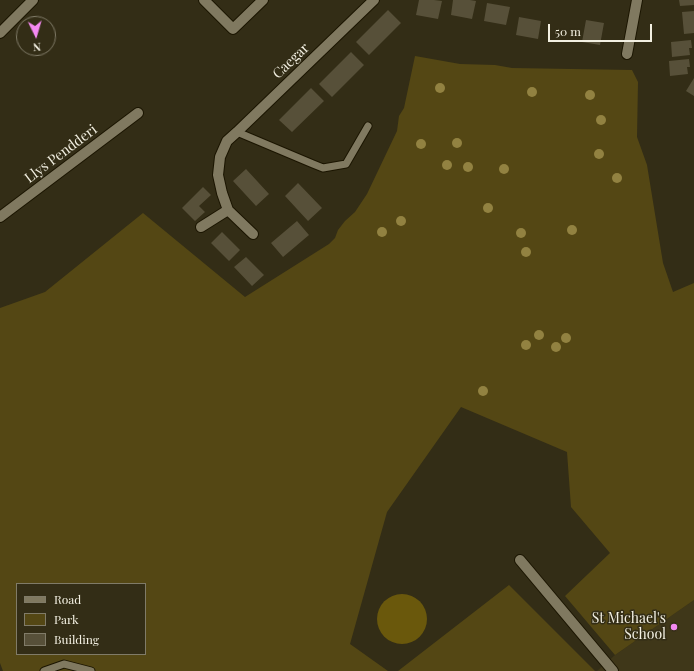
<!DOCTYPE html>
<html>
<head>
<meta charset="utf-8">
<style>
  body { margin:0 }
  #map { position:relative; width:694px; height:671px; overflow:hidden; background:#332d16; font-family:"Playfair Display",serif }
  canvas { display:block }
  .legend { position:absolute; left:16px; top:583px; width:130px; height:72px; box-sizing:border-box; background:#332d16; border:1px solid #807b68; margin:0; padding:5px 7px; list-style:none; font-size:12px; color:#f3f0e2 }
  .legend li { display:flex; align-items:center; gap:8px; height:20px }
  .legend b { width:20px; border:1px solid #807b68 }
  .north { position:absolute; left:16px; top:16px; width:40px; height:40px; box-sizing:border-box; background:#332d16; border:1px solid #807b68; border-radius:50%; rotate:175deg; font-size:11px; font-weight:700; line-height:16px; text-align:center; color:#f3f0e2 }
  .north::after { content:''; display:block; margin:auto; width:14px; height:18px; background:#f489f1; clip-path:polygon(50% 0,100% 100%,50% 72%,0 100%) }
  .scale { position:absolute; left:548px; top:24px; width:104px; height:18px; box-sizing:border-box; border:2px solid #f3f0e2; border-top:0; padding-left:5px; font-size:12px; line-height:14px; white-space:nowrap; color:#f3f0e2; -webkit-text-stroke:3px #332d16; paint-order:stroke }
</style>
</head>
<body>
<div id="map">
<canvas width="694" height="671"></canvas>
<ul class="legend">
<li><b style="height:5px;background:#807960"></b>Road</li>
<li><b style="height:11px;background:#544714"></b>Park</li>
<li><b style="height:11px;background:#575039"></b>Building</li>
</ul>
<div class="north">N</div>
<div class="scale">50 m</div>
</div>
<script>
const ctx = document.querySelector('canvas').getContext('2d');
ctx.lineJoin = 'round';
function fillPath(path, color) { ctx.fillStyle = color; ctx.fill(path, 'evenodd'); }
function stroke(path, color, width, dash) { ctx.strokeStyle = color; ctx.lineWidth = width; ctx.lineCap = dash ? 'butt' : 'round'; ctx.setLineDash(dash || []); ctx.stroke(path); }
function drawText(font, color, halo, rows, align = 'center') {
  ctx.font = font + ' "Playfair Display",serif'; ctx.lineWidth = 3; ctx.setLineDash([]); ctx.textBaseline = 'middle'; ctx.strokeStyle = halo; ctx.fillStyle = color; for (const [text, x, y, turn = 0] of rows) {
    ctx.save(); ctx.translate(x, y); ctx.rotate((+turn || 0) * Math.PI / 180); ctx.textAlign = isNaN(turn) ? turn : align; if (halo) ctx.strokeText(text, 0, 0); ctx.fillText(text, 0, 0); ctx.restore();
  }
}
fillPath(new Path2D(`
  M694 600V671H597L615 655Z`), '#3f3719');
fillPath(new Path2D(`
  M415 56 460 64 495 65 512 68 632 70 638 82 637 137 647 165 663 263 673 292 694 283V600L615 655 565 596 610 553 571 507 567 452 461 407 387 512 350 644 388 671H3L0 663V308L45 292 143 213 245 297 329 244 335 238 338 230 345 221 355 212 367 194 397 131 399 116 404 108ZM17 584H145V654H17Z
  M509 585 595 671H398Z`), '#544714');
fillPath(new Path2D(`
  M377 619a25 25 0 1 1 50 0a25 25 0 1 1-50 0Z`), '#6a580c');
fillPath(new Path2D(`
  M419 0H434L442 1 438 19 416 15Z
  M453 0H470L476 1 472 19 451 15Z
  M679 0H694V5L680 6Z
  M487 3 510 7 506 25 484 21Z
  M388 10 401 23 369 55 356 42Z
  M694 11V33L684 34 682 12Z
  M519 17 541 21 538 39 516 35Z
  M586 20 604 23 600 45 582 42Z
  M691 40 692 48H689L690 55 672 57 671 42Z
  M351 52 364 65 332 97 319 84Z
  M689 59 690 67H687L688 74 670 76 669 61Z
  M694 78V96L686 91Z
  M311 88 324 101 292 132 279 120Z
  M246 169 269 194 256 206 233 181Z
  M298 183 322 208 308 221 285 196Z
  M203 187 211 195 199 206 205 212 195 221 182 208Z
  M297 221 309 235 283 257 271 243Z
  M222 232 240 250 229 261 211 243Z
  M246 257 264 275 252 286 234 267Z`), '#575039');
const service = new Path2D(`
  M237 132 313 164 323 168 346 164 368 126
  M44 671 64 664 91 671`);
const minor = new Path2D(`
  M204 0 233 29 263 0
  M0 33 33 0
  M627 54 637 0
  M0 217 138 113
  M201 227 228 210
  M253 234 228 210 222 193 218 175 220 157 227 141 237 132 374 0
  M520 560 613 671`);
stroke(service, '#1b1501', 9);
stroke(minor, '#1b1501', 12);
stroke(service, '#807960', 7);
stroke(minor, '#807960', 10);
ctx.fillStyle = '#928241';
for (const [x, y] of [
  [440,88],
  [532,92],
  [590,95],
  [601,120],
  [457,143],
  [421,144],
  [599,154],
  [447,165],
  [468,167],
  [504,169],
  [617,178],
  [488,208],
  [401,221],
  [572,230],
  [382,232],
  [521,233],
  [526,252],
  [539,335],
  [566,338],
  [526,345],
  [556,347],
  [483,391]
]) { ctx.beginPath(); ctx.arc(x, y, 5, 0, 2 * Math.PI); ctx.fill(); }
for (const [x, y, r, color] of [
  [674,627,4,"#f489f1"]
]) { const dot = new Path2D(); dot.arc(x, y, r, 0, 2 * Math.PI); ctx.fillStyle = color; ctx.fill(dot); stroke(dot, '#332d16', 1.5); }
drawText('14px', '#f3f0e2', '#332d16', [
  ["Caegar",291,61,-44],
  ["Llys Pendderi",61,154,-37]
]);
drawText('14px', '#f3f0e2', '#332d16', [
  ["St Michael's",666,619],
  ["School",666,635]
], 'right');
</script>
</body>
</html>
